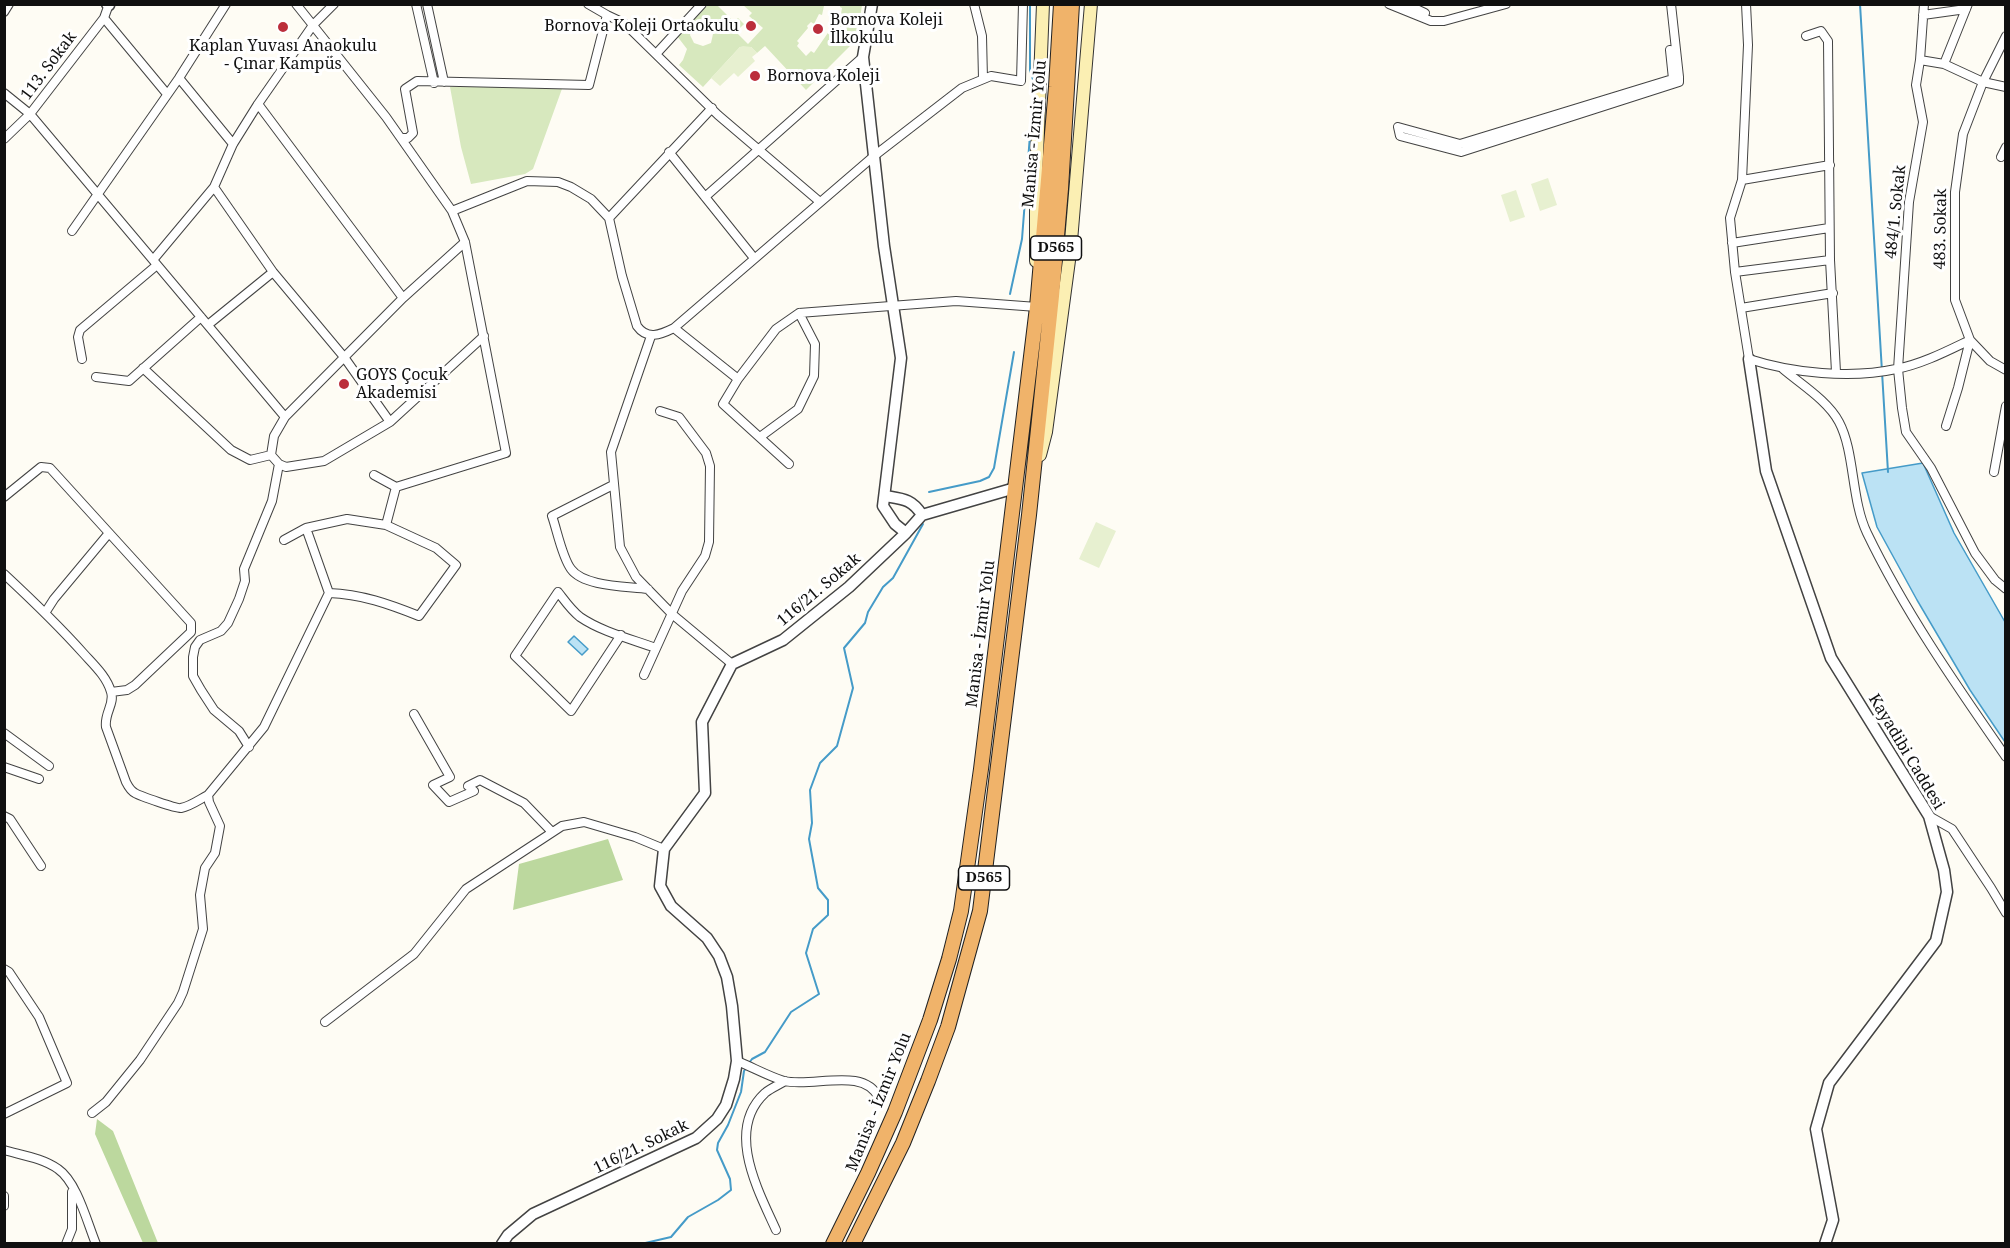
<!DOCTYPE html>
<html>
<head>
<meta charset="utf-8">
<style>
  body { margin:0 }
  #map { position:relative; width:2010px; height:1248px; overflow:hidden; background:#fefcf4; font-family:"Noto Serif",serif }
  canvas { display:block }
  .frame { position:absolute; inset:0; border:6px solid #101010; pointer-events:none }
</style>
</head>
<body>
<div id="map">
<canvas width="2010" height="1248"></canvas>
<div class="frame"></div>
</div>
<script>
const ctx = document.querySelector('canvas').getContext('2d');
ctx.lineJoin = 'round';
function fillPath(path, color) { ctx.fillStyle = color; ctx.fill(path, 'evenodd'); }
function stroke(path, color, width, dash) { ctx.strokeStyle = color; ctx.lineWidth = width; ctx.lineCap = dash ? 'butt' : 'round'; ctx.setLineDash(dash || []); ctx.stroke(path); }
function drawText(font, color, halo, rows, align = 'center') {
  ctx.font = font + ' "Noto Serif",serif'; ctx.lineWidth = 6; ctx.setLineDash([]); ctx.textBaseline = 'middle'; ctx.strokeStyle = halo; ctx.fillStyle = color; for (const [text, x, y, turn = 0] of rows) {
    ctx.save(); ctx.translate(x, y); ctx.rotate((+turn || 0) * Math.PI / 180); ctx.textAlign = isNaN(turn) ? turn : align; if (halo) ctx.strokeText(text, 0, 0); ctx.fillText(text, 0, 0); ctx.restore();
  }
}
fillPath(new Path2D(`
  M708 5H717L734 22 738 18 744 24 736 32 748 44 763 28 749 16 752 13 743 5H821L824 6 822 15 819 14 814 24 811 22 807 26 808 28 797 41 799 43 797 46 806 56 811 51 814 53 834 24 831 21 833 20 834 14H841L842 8 840 7V5H862L857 39 806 90 765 46 757 53 751 47H740L703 87 679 65 683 60 687 49 677 36ZM702 22 711 26 713 34 711 43 703 46 694 43 690 35 693 26Z
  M563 86 533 169 525 174 471 184 461 147 450 87Z`), '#d7e8be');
fillPath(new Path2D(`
  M608 839 623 880 513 910 519 864Z
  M97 1119 113 1131 158 1243H143L95 1134Z`), '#bcd89e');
fillPath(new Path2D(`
  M743 46 751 47 757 53 752 57 755 61 738 77 734 73 720 86 711 78 740 47Z
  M1548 178 1557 205 1540 211 1531 184Z
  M1516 190 1525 217 1510 222 1501 195Z
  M1096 522 1116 531 1099 568 1079 559Z`), '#e7f0d0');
const water = new Path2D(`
  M1923 463 1954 533 2005 622V742L1970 690 1917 600 1877 527 1862 473Z
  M574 636 588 649 582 655 568 642Z`);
fillPath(water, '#bbe2f4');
stroke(water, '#459bc8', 1.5);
stroke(new Path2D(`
  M1860 4 1888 472
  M1010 294 1022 239 1034 83 1030 70V4
  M929 492 980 481 989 477 994 468 1014 352
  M749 1063 752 1059 765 1052 791 1012 819 994 806 953 813 929 828 915V900L818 888 809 839 812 823 810 790 820 763 837 746 853 688 844 648 865 623 868 612 883 587 893 578 923 524
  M641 1244 671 1237 688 1217 718 1200 731 1190 730 1179 717 1150 718 1143 728 1125 741 1092 744 1071 747 1067`), '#459bc8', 2);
const minor = new Path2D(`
  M296 4 386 117 452 211 465 242 506 453 396 487 374 475
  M416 4 434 83
  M427 4 444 82
  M974 4 982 36 983 79
  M1389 4 1431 21H1444L1506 4
  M1406 4 1425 13
  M1671 4 1679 77V82L1461 152 1400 136 1398 127 1460 144 1679 77
  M1746 4 1748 45 1742 180 1730 218 1735 272 1749 359C1792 373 1851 379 1896 369 1922 364 1947 351 1970 340L1990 361 2006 370
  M1924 4 1920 60 1916 85 1923 122 1909 202 1898 369 1902 408 1906 432 1931 468 1975 553 1995 580 2006 589
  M4 12 9 4
  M607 15 624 23 718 115 820 202
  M1923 15 1966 9
  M104 18 167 94
  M1806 36 1821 31 1828 41 1830 260 1836 372
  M1670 50 1673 79
  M656 54 702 4
  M1920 60 1944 64 1983 82 2006 87
  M1944 64 1968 4
  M179 78 233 144
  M4 93 30 114 153 260
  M258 104 403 298
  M401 138H408L413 133 405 89 417 81 589 85 607 15 588 4
  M4 139 30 114 104 18 109 4
  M669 152 754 258
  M2001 157 2006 147
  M1742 180 1830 165
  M214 187 273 272 344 357 390 422
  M705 197 863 57
  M452 211 527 181 558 182 571 187 591 199 609 218 622 276 637 326C647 340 660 335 674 328L874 156 962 88 991 76 1021 81 1023 4
  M609 218 712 108
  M72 231 179 78 226 4
  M465 242 403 298 285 417 274 436 271 455 279 464 286 467 324 461 390 422 484 336
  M1732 243 1829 228
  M1735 272 1830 260
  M1741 308 1833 293
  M209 324 273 272
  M674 328 738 379 776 329 799 313 956 301 1037 307
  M651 336 611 452 620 547 636 577 672 614 732 664
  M82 359 78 337 80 330 157 265
  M143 368 231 450 250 460 271 455
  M1783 369C1802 385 1828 401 1839 422 1855 452 1851 500 1867 533 1905 612 1956 685 2006 757
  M96 377 129 381 201 317
  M738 379 723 404 789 464
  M285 417 153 260 214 187 233 144 258 104 313 25 334 4
  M1946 426 1958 388 1970 340 1955 300V192L1963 134 1983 82 2006 36
  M760 437 798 409 814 376 815 344 799 313
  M1994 472 2006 406
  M613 485 552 516C557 530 562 557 571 569 584 587 627 586 648 589
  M4 497 41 467 50 468 191 623V632L135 685 127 690 111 692
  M347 519 386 525 436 548 456 565 419 616C389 604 361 594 329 593L306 528Z
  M386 525 396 487
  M284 540 306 528
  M4 574C32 600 59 626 84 654 94 665 107 677 111 692 115 704 104 713 106 727L126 782C128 786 131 791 135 793 140 796 177 809 181 808 191 806 200 799 208 795
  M45 613 54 599 109 533
  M621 635 571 711 515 656 558 592C565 601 571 610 580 617 602 632 631 639 656 648
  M644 675 682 591 705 556 709 542 710 466 706 453 679 417 660 411
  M414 714 450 777 433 785 449 802 474 791 468 786 480 780 524 803 552 832
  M4 733 49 766
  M249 747 239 731 214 710 201 690 193 676V657L195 647 200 640 221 631 228 623 239 599 245 581 244 569 272 501 279 464
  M4 767 39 779
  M4 816 10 819 41 866
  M1929 816 1952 829 1991 888 2006 913
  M4 969 9 972 39 1017 67 1083 4 1114
  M325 1022 414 954 466 889 562 826 584 822 635 837 664 849
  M737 1061C752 1067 768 1076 784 1081 813 1088 864 1066 879 1098
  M92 1113 106 1102 140 1060 178 1003 183 992 203 929 200 895 205 868 215 853 220 826 209 802 208 795 264 727 329 593
  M4 1150C21 1155 43 1158 58 1169 77 1182 87 1222 96 1244
  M4 1196V1206
  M776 1230C758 1190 725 1130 765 1093 771 1088 779 1085 785 1081
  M66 1244 72 1229V1192`);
const tertiary = new Path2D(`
  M107 4 109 5
  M872 4 863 57 884 246 901 358 883 506 895 524 906 533
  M1749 359 1766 471 1831 658 1929 816 1944 870 1947 892 1936 941 1829 1083 1816 1129 1833 1220 1825 1244
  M885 496C903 499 912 499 922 515
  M502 1244 508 1235 533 1214 696 1138 717 1119 726 1105 734 1079 737 1061 732 1006 727 977 719 956 707 938 671 906 660 886 664 849 705 793 702 722 732 664 783 640 849 587 906 533 922 515 1015 488`);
const secondary = new Path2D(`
  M1036 261V180L1043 4
  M1040 455 1046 432 1070 253 1091 4`);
const trunk = new Path2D(`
  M833 1244 868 1173 895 1112 930 1020 949 959 961 911 981 769 1037 307 1056 87 1061 4
  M853 1244 903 1143 928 1081 948 1027 980 911 1029 515 1052 296 1061 189 1072 4`);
stroke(minor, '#434343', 10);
stroke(tertiary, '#434343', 13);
stroke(secondary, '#323232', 14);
stroke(trunk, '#212121', 16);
stroke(minor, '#fff', 8);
stroke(tertiary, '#fff', 10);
stroke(secondary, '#fbefb3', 12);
stroke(trunk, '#f0b36a', 14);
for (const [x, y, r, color] of [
  [751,26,6,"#bb2e3c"],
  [283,27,6,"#bb2e3c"],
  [818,29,6,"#bb2e3c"],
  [755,76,6,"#bb2e3c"],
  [344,384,6,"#bb2e3c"]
]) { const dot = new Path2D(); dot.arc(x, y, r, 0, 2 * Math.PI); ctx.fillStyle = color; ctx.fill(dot); stroke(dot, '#fff', 2); }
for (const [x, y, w] of [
  [1056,248,51],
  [984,878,51]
]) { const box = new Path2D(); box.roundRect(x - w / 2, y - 12, w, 24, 4.5); ctx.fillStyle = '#fff'; ctx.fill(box); stroke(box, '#101010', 1.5); }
drawText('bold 15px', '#101010', null, [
  ["D565",1056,248],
  ["D565",984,878]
]);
drawText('16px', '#101010', '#fff', [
  ["Bornova Koleji",830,20],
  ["İlkokulu",830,38],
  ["Bornova Koleji Ortaokulu",739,26,"right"],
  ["Kaplan Yuvası Anaokulu",283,46,"center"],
  ["- Çınar Kampüs",283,64,"center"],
  ["Bornova Koleji",767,76],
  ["GOYS Çocuk",356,375],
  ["Akademisi",356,393]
], 'left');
drawText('16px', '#101010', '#fff', [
  ["113. Sokak",49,66,-53],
  ["Manisa - İzmir Yolu",1035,134,-85],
  ["484/1. Sokak",1896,212,-84],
  ["483. Sokak",1941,229,-89],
  ["116/21. Sokak",819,590,-40],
  ["Manisa - İzmir Yolu",981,634,-83],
  ["Kayadibi Caddesi",1906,752,59],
  ["Manisa - İzmir Yolu",879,1102,-68],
  ["116/21. Sokak",641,1147,-26]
]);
</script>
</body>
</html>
